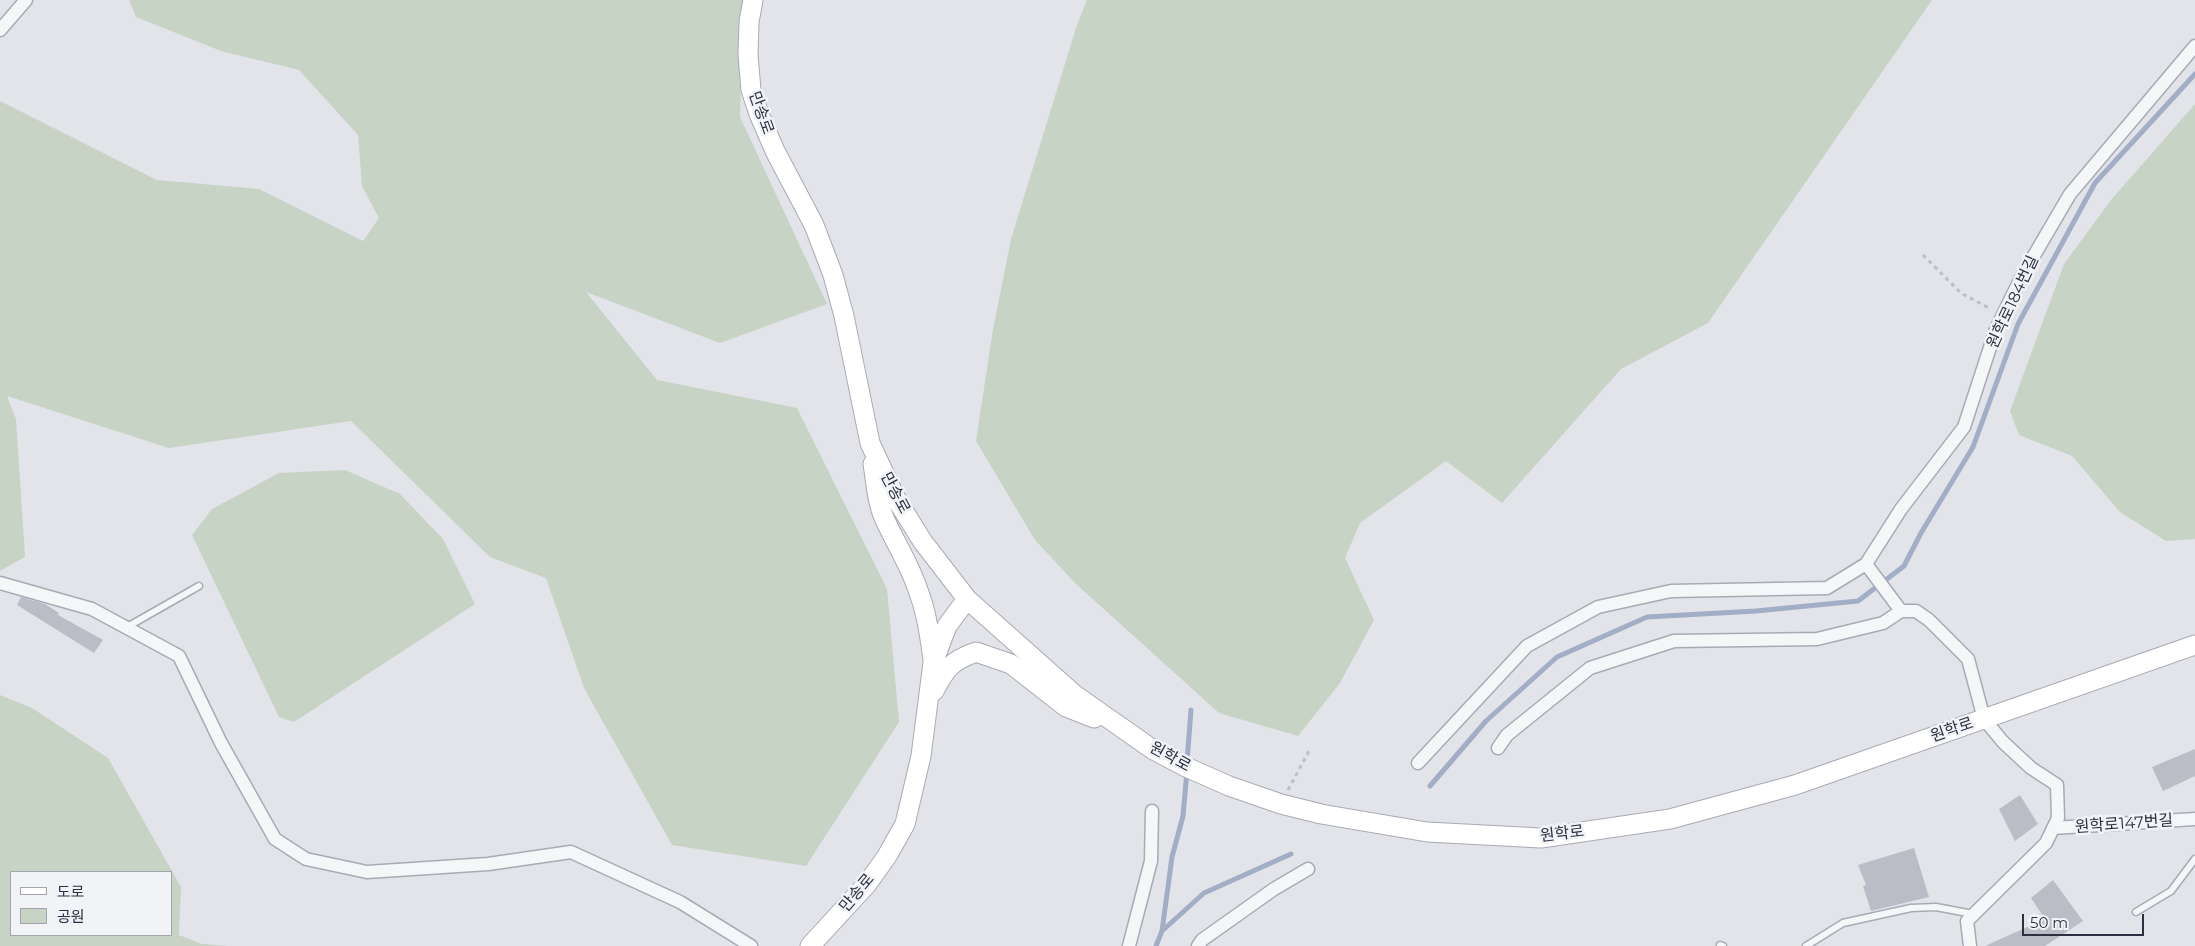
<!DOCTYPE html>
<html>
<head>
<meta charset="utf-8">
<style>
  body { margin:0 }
  #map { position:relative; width:2195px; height:946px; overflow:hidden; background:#e3e4ea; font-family:Montserrat,"Noto Sans KR",sans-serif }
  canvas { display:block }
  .legend { position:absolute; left:10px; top:871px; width:162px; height:65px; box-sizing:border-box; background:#f2f3f7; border:1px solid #a3a5ae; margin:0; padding:6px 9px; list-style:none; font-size:15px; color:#2c3040 }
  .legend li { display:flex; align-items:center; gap:10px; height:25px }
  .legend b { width:25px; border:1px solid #a3a5ae }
  .scale { position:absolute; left:2022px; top:914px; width:122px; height:22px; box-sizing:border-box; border:2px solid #2c3040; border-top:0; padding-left:6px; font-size:15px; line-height:18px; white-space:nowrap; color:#2c3040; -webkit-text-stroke:4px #f2f3f7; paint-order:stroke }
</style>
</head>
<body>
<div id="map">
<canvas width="2195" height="946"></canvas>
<ul class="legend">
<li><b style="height:6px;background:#fff"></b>도로</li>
<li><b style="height:14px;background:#c6d3c5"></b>공원</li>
</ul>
<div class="scale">50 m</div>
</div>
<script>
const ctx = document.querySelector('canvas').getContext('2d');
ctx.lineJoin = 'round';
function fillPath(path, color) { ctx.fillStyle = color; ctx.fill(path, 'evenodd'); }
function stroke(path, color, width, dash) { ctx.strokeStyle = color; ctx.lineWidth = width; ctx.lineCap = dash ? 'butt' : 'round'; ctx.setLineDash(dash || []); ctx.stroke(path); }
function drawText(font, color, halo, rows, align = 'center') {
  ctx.font = font + ' Montserrat,"Noto Sans KR",sans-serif'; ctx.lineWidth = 5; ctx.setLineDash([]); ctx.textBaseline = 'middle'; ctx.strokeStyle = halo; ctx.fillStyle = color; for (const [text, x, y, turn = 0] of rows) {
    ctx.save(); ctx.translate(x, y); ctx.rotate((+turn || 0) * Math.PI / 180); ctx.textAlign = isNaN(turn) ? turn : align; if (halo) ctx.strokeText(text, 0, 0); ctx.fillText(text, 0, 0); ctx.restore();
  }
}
fillPath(new Path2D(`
  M129 0H743L740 117 827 304 720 343 586 292 657 380 797 408 887 589 899 722 806 866 672 845 584 688 546 578 490 557 351 421 169 448 7 396 16 419 25 557 0 571V101L157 180 259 189 363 241 379 218 362 186 358 135 299 70 221 51 136 17Z
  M1087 0H1932L1708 323 1621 369 1502 503 1446 461 1360 523 1345 558 1374 620 1340 683 1298 736 1219 713 1075 583 1035 540 976 441 993 329 1011 239 1076 28Z
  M2195 104V539L2166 541 2120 512 2072 456 2019 435 2010 411 2064 264 2111 200Z
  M345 470 400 494 443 539 475 604 294 722 279 717 192 535 212 509 279 473Z
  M0 695 32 708 108 758 181 887 179 935 202 944 228 946H0ZM11 872H171V935H11Z`), '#c6d3c5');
stroke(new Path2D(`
  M1187 762 1191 710
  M1430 786 1486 721 1557 657 1647 617 1756 611 1858 601 1904 566 1921 533 1973 447 2018 324 2095 183 2195 74
  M1162 931 1172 857 1183 816 1187 771
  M1156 946 1162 931 1204 893 1291 854`), '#a2adc6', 5);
fillPath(new Path2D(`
  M21 597 45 604 59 613 58 615 103 640 94 653 17 605Z
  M2195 749V776L2163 791 2152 767Z
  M2020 795 2038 824 2015 841 1999 809Z
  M1914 848 1929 897 1871 911 1863 886 1866 885 1858 865Z
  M2053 880 2083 921 2045 946H1985L2045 919 2031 898Z`), '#babdc6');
const lane = new Path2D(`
  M127 627 199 586
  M2136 912 2171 891 2195 859
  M1720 945 1723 946
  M1806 946 1843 923 1911 908 1936 907 1973 914`);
const street = new Path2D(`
  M0 30 26 0
  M1866 564 1901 611
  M0 583 92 609 179 656 221 743 275 839 306 859 367 872 488 864 571 852 680 902 751 946
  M1901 611H1916L1929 620 1968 659 1984 719 2003 742 2031 768 2057 785 2058 818 2046 843 1967 921 1970 946
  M1498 748 1507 735 1590 668 1674 641 1817 639 1883 623 1901 611
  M1418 763 1527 646 1598 607 1671 591 1827 588 1866 564 1901 509 1964 427 1996 329 2022 276 2070 194 2195 46
  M2053 828 2195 819
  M1129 946 1151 861 1152 811
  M1198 946 1202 940 1274 889 1308 869`);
const secondary = new Path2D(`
  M753 0 749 22 748 55 751 90 759 114 775 151 814 225 833 275 844 316 870 443 895 497 923 542 967 599 947 626 933 663 921 756 905 824 887 856 867 884 810 946
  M873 464C876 482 877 503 885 520 896 544 911 567 919 593 927 614 930 638 933 660
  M967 599 1075 695 1152 749 1186 767 1229 786 1281 804 1321 814 1427 832 1541 838 1670 819 1795 785 2195 645
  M934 691C946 668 951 661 976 652L1011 664 1066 707 1094 718`);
stroke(lane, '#a8aab4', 9);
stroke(street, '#a8aab4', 15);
stroke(secondary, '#a8aab4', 21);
stroke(new Path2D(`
  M1923 255 1961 293 1991 309
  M1288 790 1309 751`), '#bdbfc4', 3, [4, 4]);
stroke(lane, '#f5f6f8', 6);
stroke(street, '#f5f6f8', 12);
stroke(secondary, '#fff', 19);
drawText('16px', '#2c3040', '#f2f3f7', [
  ["만송로",761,113,70],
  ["원학로184번길",2013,302,-65],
  ["만송로",895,493,62],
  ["원학로",1952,730,-19],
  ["원학로",1170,757,29],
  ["원학로147번길",2124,824,-4],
  ["원학로",1562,834,-7],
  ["만송로",857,893,-50]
]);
</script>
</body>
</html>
